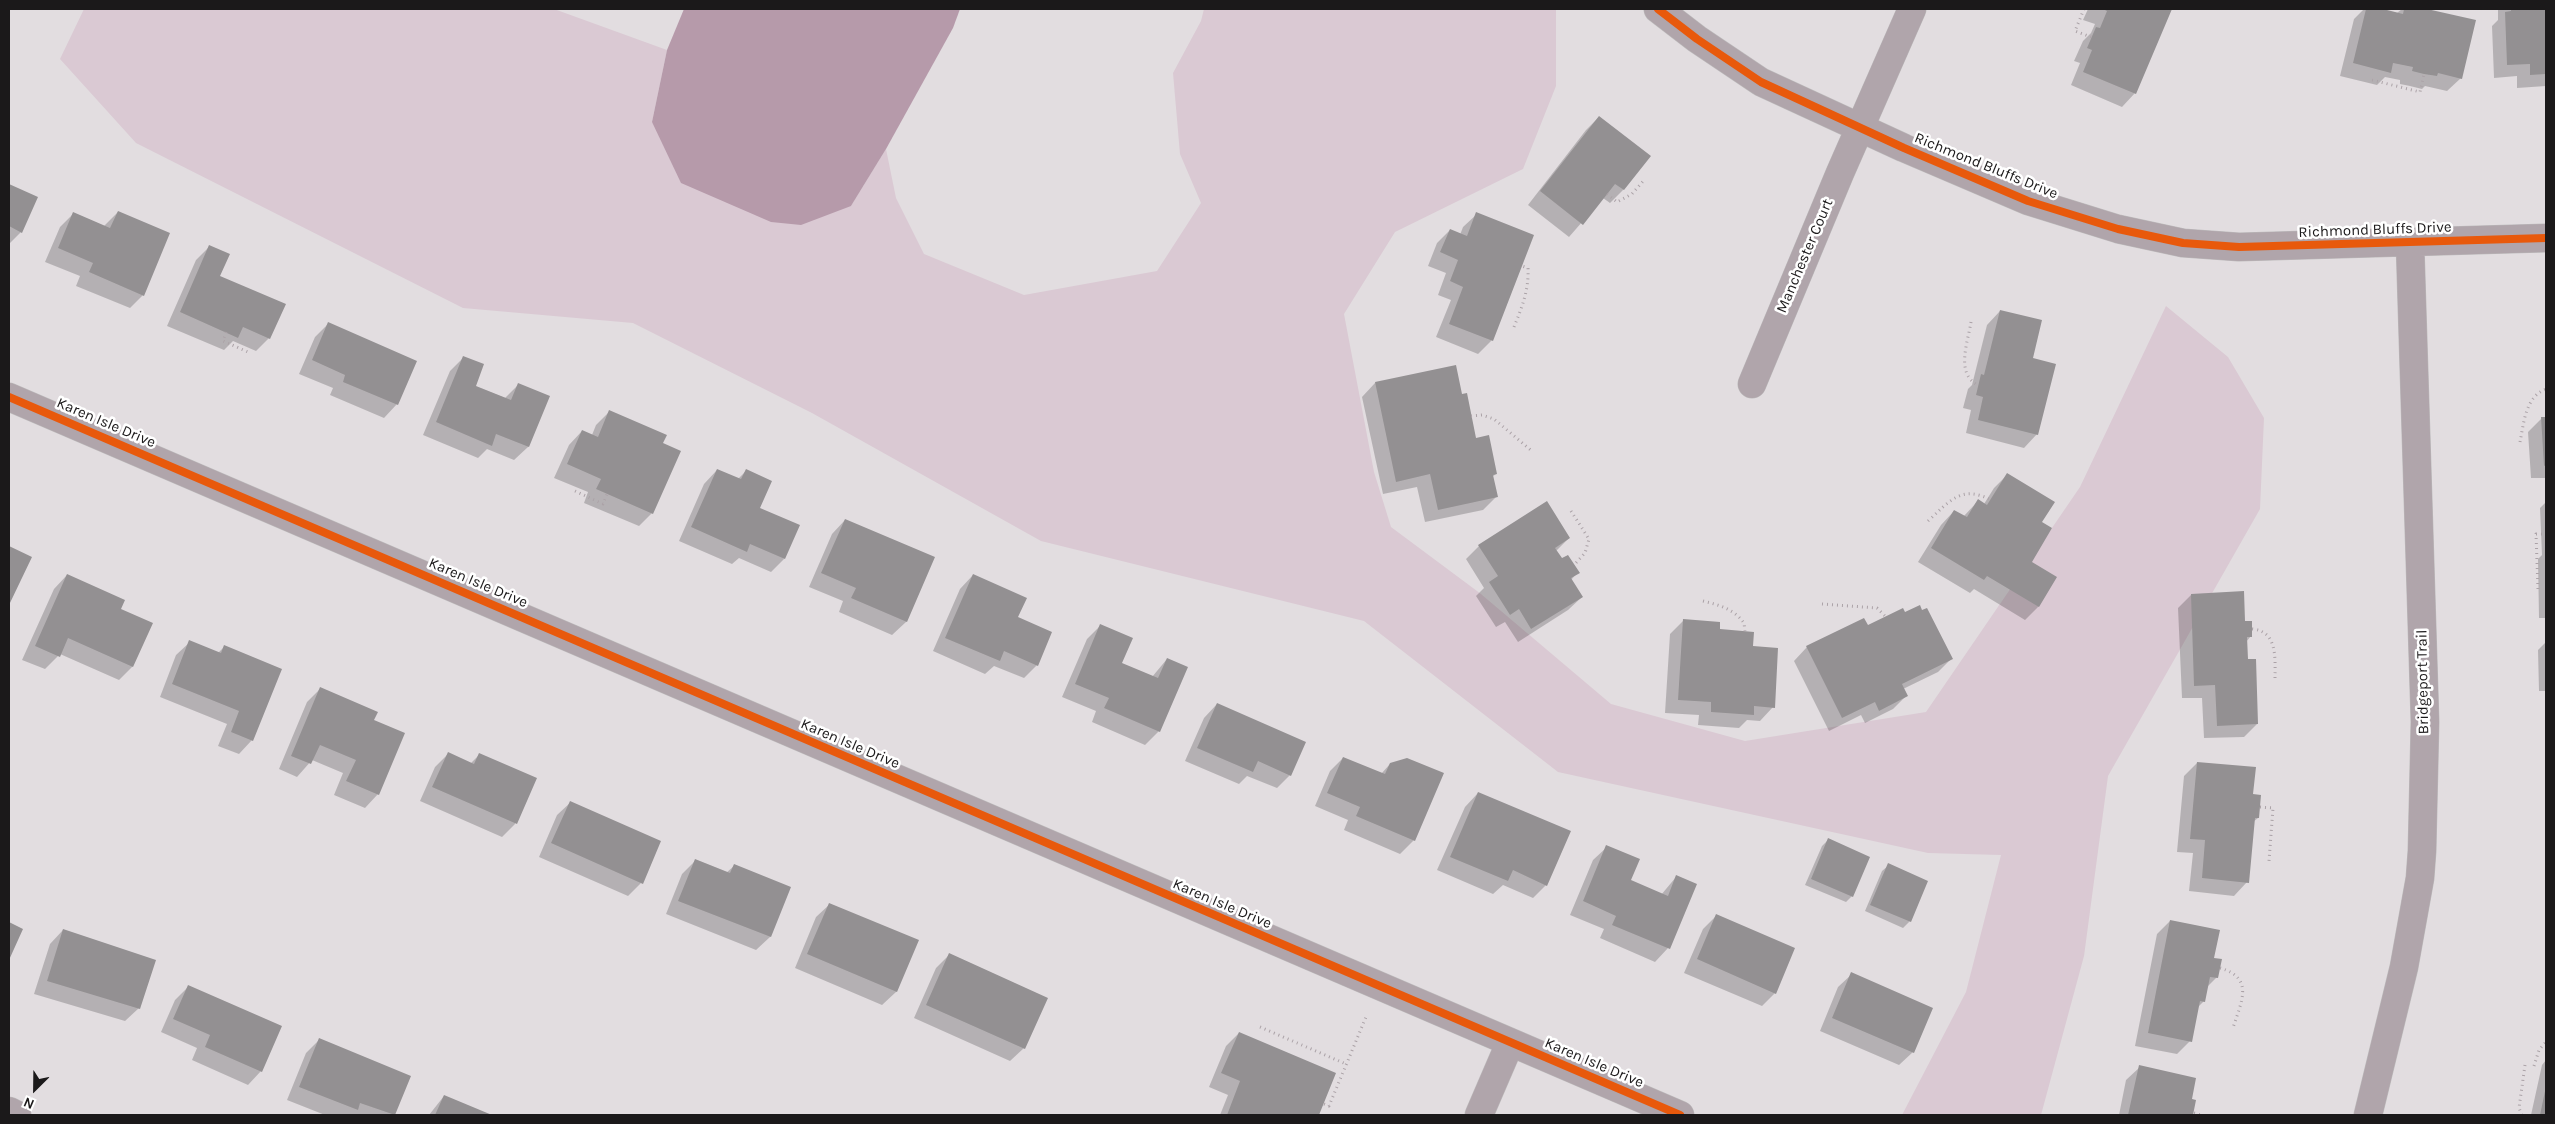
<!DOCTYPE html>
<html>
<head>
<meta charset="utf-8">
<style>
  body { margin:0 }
  #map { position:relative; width:2555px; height:1124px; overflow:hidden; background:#e2dde0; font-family:Karla,sans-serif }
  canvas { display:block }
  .frame { position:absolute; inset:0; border:10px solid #1b191a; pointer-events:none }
  .north { position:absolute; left:10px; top:1064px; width:50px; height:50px; -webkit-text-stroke:4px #fff; paint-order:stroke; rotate:203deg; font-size:14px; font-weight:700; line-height:20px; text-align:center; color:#1b191a }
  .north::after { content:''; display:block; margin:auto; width:18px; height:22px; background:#1b191a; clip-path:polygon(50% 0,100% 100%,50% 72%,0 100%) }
</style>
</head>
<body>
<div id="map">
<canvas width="2555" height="1124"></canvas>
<div class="frame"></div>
<div class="north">N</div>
</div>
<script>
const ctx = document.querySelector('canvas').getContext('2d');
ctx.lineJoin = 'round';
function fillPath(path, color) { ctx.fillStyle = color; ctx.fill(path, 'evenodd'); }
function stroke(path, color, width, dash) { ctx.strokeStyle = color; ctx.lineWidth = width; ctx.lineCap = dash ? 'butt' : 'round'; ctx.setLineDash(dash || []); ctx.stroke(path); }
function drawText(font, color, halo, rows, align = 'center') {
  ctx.font = font + ' Karla,sans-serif'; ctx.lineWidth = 5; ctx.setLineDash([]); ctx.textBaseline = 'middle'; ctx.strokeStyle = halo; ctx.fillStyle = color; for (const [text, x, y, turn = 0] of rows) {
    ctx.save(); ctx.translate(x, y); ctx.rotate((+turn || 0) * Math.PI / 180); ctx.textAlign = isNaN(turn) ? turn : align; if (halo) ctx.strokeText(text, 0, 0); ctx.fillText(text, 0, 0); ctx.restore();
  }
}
fillPath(new Path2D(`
  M84 9H554L667 50 652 122 851 206 886 149 896 198 924 254 1024 295 1157 271 1201 203 1180 154 1173 73 1201 21 1204 9H1556V86L1523 169 1395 232 1344 314 1374 472 1391 527 1481 594 1611 704 1745 741 1926 712 2080 487 2166 306 2228 357 2264 418 2260 509 2108 776 2084 956 2041 1115H1902L1966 992 2001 855 1928 853 1558 772 1364 621 1041 541 812 413 633 323 463 308 136 143 60 59Z`), '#dac9d3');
fillPath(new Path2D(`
  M684 9H960L953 28 886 149 851 206 801 225 771 222 681 183 652 122 667 50Z`), '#b69aaa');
fillPath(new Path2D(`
  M2088 9H2170L2135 93 2122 107 2071 85 2080 63 2074 61 2083 41 2091 33 2095 24 2083 20Z
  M2364 9H2378L2397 13 2402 9H2422L2474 21 2461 78 2447 91 2425 86 2422 89 2410 86 2400 84V80L2385 77 2377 85 2340 76 2354 19Z
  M2498 9H2546V86L2517 88V76L2494 78 2492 26 2498 20Z
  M1599 117 1649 156 1623 190 1610 203 1603 198 1569 237 1528 205 1586 130Z
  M9 186 36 197 21 232 9 244Z
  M118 212 143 295 130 308 76 286 80 276 45 262 60 227 74 213 104 226Z
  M1477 214 1492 340 1478 354 1436 337 1451 300 1438 295 1446 273 1428 266 1437 243 1450 230 1460 235 1463 227Z
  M209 247 219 276 269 338 256 351 233 341 224 350 167 326 196 260Z
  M2000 311 2031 359 2037 434 2024 448 1966 433 1971 410 1963 408 1968 389 1972 385 1987 325Z
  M328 324 397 404 384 418 330 395 333 388 299 374 315 337Z
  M463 358 474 386 505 398 518 385 548 397 528 447 514 460 487 449 478 458 423 435 450 371Z
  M1375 383 1461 396 1476 439 1496 474 1492 477 1496 497 1483 510 1425 522 1417 487 1383 494 1362 397Z
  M609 412 662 444 652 513 639 526 584 503 588 492 554 478 569 445 582 431 592 435 596 425Z
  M2542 418H2546V478H2531L2528 432Z
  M717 470 738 479 746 471 759 509 784 559 771 572 739 558 732 564 679 541 704 484Z
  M2007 475 2040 522 2030 562 2055 577 2038 607 2025 620 1974 589 1970 593 1918 562 1941 525 1954 511 1963 517 1978 501 1984 504 1994 488Z
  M2546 502V618H2539L2538 559 2542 555 2540 508Z
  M845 520 933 558 906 622 892 635 839 612 843 601 809 587 832 534Z
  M1569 538 1556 551 1562 560 1578 572 1571 580 1582 597 1568 610 1518 642 1505 622 1496 627 1476 596 1484 588 1466 559 1479 546Z
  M9 547 30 557 9 602Z
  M67 575 119 610 151 624 132 667 119 680 60 654 45 669 22 660 54 589Z
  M973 575 1016 618 1037 665 1024 678 994 666 985 674 933 651 960 589Z
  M2191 595 2244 622 2251 636 2246 642V661L2257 724 2244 737 2204 738 2202 698H2182L2178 608Z
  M1904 614 1951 659 1938 672 1903 689 1906 696 1893 709 1865 723 1861 715 1829 731 1794 661 1807 647Z
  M1683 621 1719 631 1752 647 1773 707 1760 721 1747 720 1739 728 1698 725 1699 715 1665 713 1670 634Z
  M1100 626 1121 664 1152 677 1167 659 1159 731 1145 745 1092 722 1096 711 1062 697 1087 639Z
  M190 642 218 653 224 647 252 740 239 754 218 746 227 724 160 697 176 655Z
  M2546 642V691H2539L2538 650Z
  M320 689 372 721 378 794 365 808 334 795 343 773 312 760 297 777 279 769 307 702Z
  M1217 704 1290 775 1277 788 1247 776 1239 784 1185 761 1204 718Z
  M448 754 470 764 479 755 535 779 515 824 502 837 420 801 435 767Z
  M1343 758 1381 774 1390 764 1414 840 1400 854 1344 830 1348 820 1315 806 1330 771Z
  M2197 763 2251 795 2258 818 2253 822 2247 882 2234 896 2189 891 2193 853 2177 852 2184 776Z
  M1478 793 1546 885 1533 898 1503 885 1493 894 1437 870 1465 807Z
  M571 802 641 883 628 896 539 857 557 815Z
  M1828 840 1852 896 1846 902 1805 885 1822 846Z
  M1607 847 1629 881 1661 895 1676 877 1695 885 1668 948 1655 962 1600 938 1604 929 1570 915 1593 860Z
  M695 861 726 873 734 866 789 888 770 937 756 950 666 914 682 874Z
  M1889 865 1910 921 1903 928 1865 911 1882 871Z
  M830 904 917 941 896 992 882 1005 795 968 816 917Z
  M1716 916 1775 993 1762 1006 1684 973 1703 929Z
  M2170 921 2213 959 2217 977 2207 987 2204 1001 2197 1008 2190 1041 2177 1054 2135 1046 2157 934Z
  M63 930 139 1008 125 1021 34 994 50 944Z
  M949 955 1024 1048 1010 1061 914 1018 936 968Z
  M1852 974 1913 1052 1899 1065 1820 1031 1838 987Z
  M189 986 261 1071 248 1085 192 1060 197 1048 161 1032 175 1000Z
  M1239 1033 1335 1074 1317 1115H1220L1228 1095 1209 1087 1226 1046Z
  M319 1040 410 1077 394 1115H325L287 1100 306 1053Z
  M2546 1060V1115H2531L2542 1065Z
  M2140 1067 2195 1101 2192 1115H2119L2126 1080Z
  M444 1096 489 1115H429Z`), '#0003');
fillPath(new Path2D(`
  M2103 9H2172L2136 94 2083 72 2092 50 2087 48 2096 27 2100 28 2107 11Z
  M2366 9H2383L2403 14 2404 9H2427L2476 20 2462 79 2438 73 2437 76 2424 74 2412 71 2413 67 2393 63 2391 73 2353 63Z
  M2511 9H2546V74L2530 75V64L2507 65 2505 12 2511 11Z
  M1599 116 1651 156 1624 190 1615 184 1583 225 1540 191Z
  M9 184 38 197 22 233 9 226Z
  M118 211 170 233 144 296 89 272 93 263 58 248 73 212 110 228Z
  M1476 212 1534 235 1493 341 1449 324 1463 287 1450 281 1458 260 1440 252 1450 229 1467 236Z
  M209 245 230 254 220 276 286 304 270 339 243 327 238 338 180 312Z
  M2000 310 2042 320 2033 358 2056 364 2038 435 1978 420 1983 397 1976 395 1981 374 1984 375Z
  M328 322 417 361 398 405 343 382 345 375 312 360Z
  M463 356 484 364 476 386 511 400 518 383 550 396 529 447 496 434 492 446 436 422Z
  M1456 365 1462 394 1467 393 1476 438 1489 435 1497 474 1493 475 1498 497 1438 510 1430 474 1396 482 1375 382Z
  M609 410 667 435 663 443 681 451 653 514 596 489 601 479 567 464 582 430 598 437Z
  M2541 417H2546V465L2544 466Z
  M717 469 741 479 746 469 772 481 760 508 800 525 785 559 750 544 747 552 691 527Z
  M2007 473 2055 502 2042 522 2052 528 2032 562 2057 577 2039 607 1987 576 1984 580 1931 548 1954 510 1967 517 1978 499 1987 505Z
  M1547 501 1570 538 1555 548 1562 558 1568 555 1580 573 1571 578 1583 597 1531 629 1519 609 1510 615 1489 582 1498 576 1478 545Z
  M845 519 935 557 907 622 851 598 856 588 821 573Z
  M9 546 32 557 9 605Z
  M67 574 125 600 121 609 153 623 133 667 68 638 60 657 35 646Z
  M973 574 1027 598 1018 617 1052 632 1038 666 1004 651 1000 661 945 638Z
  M2244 591 2245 621H2252V637H2247L2248 659H2256L2258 724 2217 726 2215 685 2194 686 2191 594Z
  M1920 605 1922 610 1927 608 1953 659 1902 684 1908 696 1879 711 1875 702 1842 718 1806 646 1864 618 1868 625 1903 608 1905 612Z
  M1683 619 1720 622V629L1754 632 1753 646 1778 648 1775 708 1754 706V715L1711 712V702L1678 700Z
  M1100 624 1133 638 1122 663 1158 678 1167 658 1188 667 1160 732 1104 708 1109 698 1075 684Z
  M189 640 221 653 224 645 282 669 253 741 231 732 239 711 172 684Z
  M320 687 378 712 374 720 405 733 379 795 346 781 356 760 320 745 311 764 291 756Z
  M1217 703 1306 742 1291 776 1258 761 1253 772 1197 748Z
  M448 752 474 764 479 753 537 778 517 824 432 787Z
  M1343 757 1385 774 1390 763 1407 758 1444 773 1415 841 1356 816 1360 807 1327 793Z
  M2197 762 2256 767 2253 794 2261 795 2259 818H2255L2249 883 2202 878 2205 840 2190 839Z
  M1478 792 1571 831 1547 886 1513 870 1508 881 1450 857Z
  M570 801 661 841 643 884 551 843Z
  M1828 838 1870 857 1853 897 1811 879Z
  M1606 845 1640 859 1631 880 1668 896 1676 875 1697 884 1670 949 1612 925 1616 916 1583 901Z
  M695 859 730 873 734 864 791 887 771 937 678 901Z
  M1888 863 1928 881 1911 922 1870 905Z
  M829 903 919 940 897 992 807 954Z
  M1716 914 1795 948 1776 994 1697 959Z
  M2170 920 2220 930 2214 958 2222 959 2218 978 2210 977 2205 1002 2200 1001 2192 1042 2148 1033Z
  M9 922 23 929 9 960Z
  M63 929 156 960 140 1009 47 981Z
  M949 953 1048 998 1025 1049 926 1005Z
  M1851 972 1933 1008 1914 1053 1832 1018Z
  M188 985 282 1026 262 1072 205 1047 210 1035 173 1019Z
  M1239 1032 1336 1073 1319 1115H1227L1240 1081 1221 1073Z
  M319 1038 411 1076 395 1115 360 1103 358 1110 299 1087Z
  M2139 1065 2196 1078 2192 1099 2196 1100 2193 1115H2128Z
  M2545 1091 2546 1115H2540Z
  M444 1095 492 1115H435Z`), '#939092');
const minor = new Path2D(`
  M1658 9 1697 39 1761 82 1904 148 2028 201 2118 229 2183 243 2239 247 2546 238
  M1752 384 1840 173 1912 9
  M9 397 1680 1115
  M9 1111 17 1115
  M1479 1115 1510 1043
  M2368 1115 2404 967 2420 878 2422 851 2425 722 2410 243`);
stroke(minor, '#bdbbbc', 29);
stroke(new Path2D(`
  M2084 9 2075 31 2091 37
  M2372 80 2420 92 2424 74
  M1607 194 1617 202 1632 194 1645 179
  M1971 322C1968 342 1955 374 1978 385
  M1514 327C1522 307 1529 290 1528 268L1522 266
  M226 332 223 341 248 352
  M1471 416 1482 415 1494 419 1533 452
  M2520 442C2524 423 2525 397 2546 389
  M575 491 603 504 607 494
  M1571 511 1589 539 1585 553 1574 565
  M1928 521C1949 502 1961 484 1991 500
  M2538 589 2536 534H2546
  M1703 601C1719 605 1734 609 1744 623L1745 631
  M1822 604 1877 608 1886 617
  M2252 629C2278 631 2275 659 2275 678
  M2260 807 2273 808 2269 861
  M2220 968C2255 978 2241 1002 2233 1028
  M1260 1027 1346 1064
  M2534 1066 2539 1050 2546 1042
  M1324 1104 1329 1106 1366 1017
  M2194 1113 2201 1115
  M2522 1115 2519 1108 2525 1065`), '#aba2a7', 3, [1, 4]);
stroke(minor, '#b0a5ab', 28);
stroke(new Path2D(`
  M1658 9 1697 39 1761 82 1904 148 2028 201 2118 229 2183 243 2239 247 2546 238
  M9 397 1680 1115`), '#e8590c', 8);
drawText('15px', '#1b191a', '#fff', [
  ["Richmond Bluffs Drive",1986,166,22],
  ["Richmond Bluffs Drive",2375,230,-2],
  ["Manchester Court",1805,256,-67],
  ["Karen Isle Drive",106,423,23],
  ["Karen Isle Drive",478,583,23],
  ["Bridgeport Trail",2423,682,-91],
  ["Karen Isle Drive",850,744,23],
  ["Karen Isle Drive",1222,904,23],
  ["Karen Isle Drive",1594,1063,23]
]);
</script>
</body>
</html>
